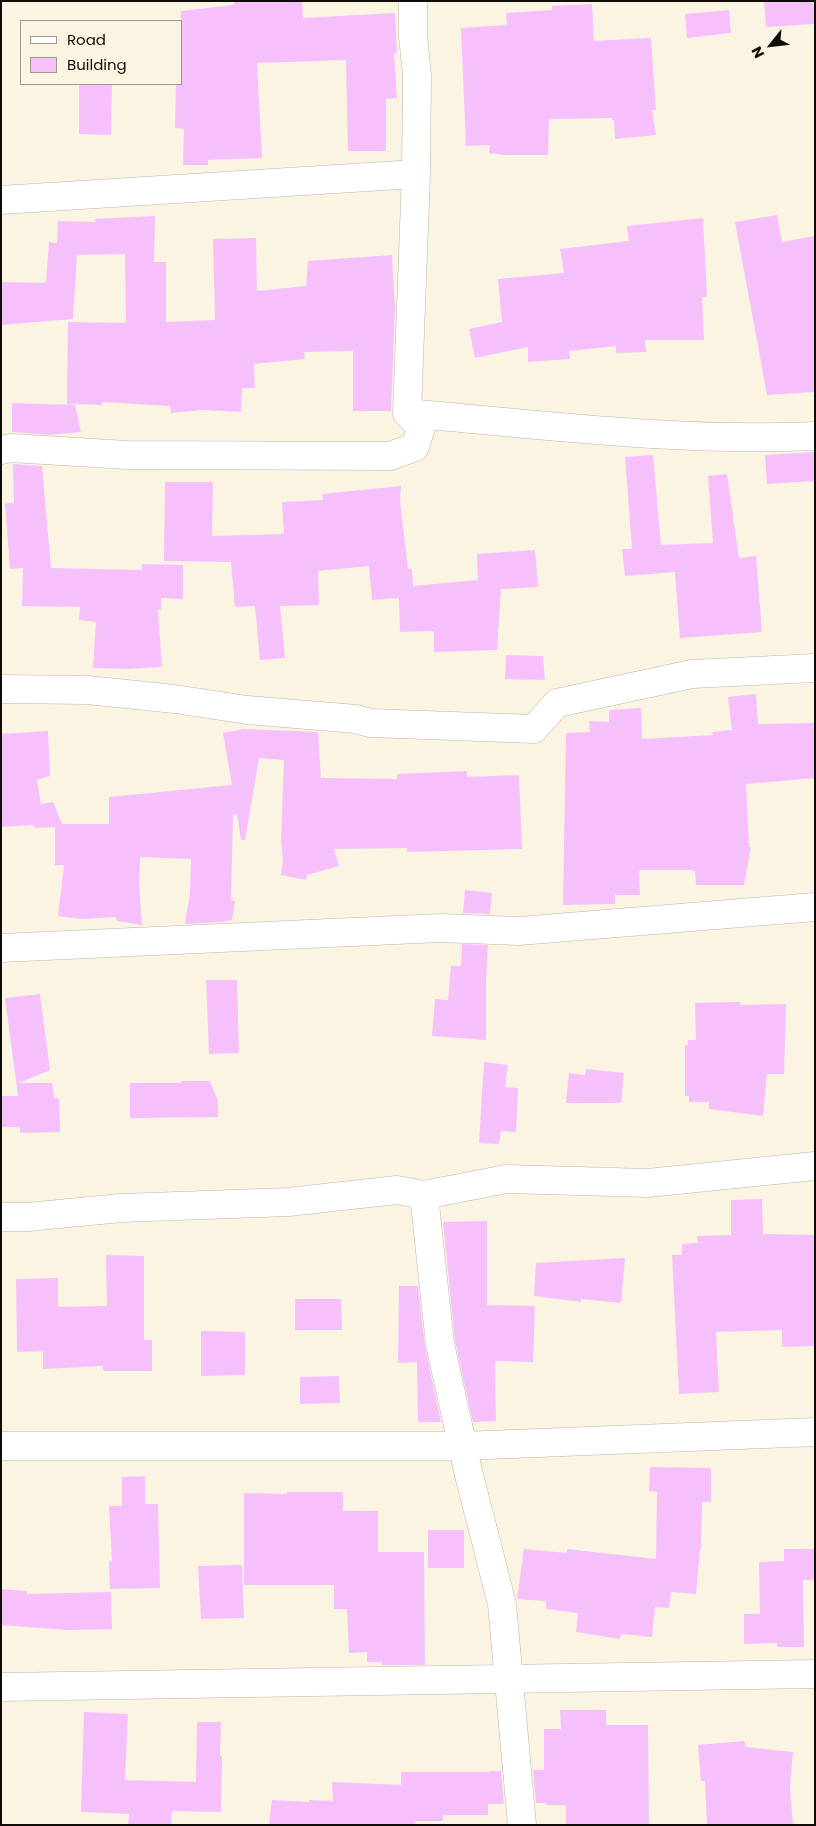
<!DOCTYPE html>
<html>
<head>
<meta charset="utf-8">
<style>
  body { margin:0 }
  #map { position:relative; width:816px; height:1826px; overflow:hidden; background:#fbf4e3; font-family:Poppins,sans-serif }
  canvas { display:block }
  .frame { position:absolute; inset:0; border:2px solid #100d08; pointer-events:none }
  .legend { position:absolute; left:20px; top:20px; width:162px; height:65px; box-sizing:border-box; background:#fbf4e3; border:1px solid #9d988b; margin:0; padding:6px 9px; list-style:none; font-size:15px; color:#100d08 }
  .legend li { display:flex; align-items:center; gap:10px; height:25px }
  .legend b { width:25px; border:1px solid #9d988b }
  .north { position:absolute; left:746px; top:20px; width:50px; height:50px; -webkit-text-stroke:4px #fbf4e3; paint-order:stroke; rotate:241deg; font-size:14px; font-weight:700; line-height:20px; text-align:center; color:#100d08 }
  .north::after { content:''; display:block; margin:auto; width:18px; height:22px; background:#100d08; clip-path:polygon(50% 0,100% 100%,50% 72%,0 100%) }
</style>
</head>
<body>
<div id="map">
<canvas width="816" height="1826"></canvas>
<div class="frame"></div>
<ul class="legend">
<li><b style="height:6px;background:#fff"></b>Road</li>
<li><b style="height:14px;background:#f5c0fb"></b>Building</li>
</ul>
<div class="north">N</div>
</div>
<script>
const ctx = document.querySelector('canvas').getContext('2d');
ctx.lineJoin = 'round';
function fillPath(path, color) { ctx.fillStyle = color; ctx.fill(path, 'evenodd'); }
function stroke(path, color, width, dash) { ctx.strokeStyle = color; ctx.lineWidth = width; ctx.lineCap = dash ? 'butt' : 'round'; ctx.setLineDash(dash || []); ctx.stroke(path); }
fillPath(new Path2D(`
  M234 1H302L303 18 395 13 397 53H394L397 98 386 99V151H348L346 60 257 63 262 158 208 160V165H183L184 129 175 128 176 84H181V11L234 5Z
  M764 1H815V24L766 27Z
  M592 4 594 41 651 38 656 110H652L656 135 615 139 614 120H612V118L549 119 548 155H505L489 153 490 145 466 146 461 28 507 25 506 13 552 10V6Z
  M729 10 731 33 687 38 685 14Z
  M79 84H112L111 135 79 134Z
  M777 215 782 242 815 236V392L767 395 735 222Z
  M155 216 154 262H166V322L215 320 213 239 256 238 257 291 306 286 308 261 392 255 395 308 391 411H353V351L304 352 305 359 254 364 255 388H242L241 412 203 410 171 413 170 406 103 402 102 405 67 404 68 322 126 323 125 254 77 255 73 319 1 325V282L46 283 49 242 57 243 58 221 95 222V219Z
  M703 218 707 297H702L704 340H645L646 352 616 353V346L569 351 570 359 528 362V347L475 358 469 329 502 322 498 279 564 273 560 249 629 241 627 226Z
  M12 403 75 405 81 432 49 435 12 432Z
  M815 452V481L767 484 765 455Z
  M653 455 661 545 713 543 708 476 727 474 739 558 756 556 762 632 680 638 675 572 625 576 622 549H632L625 457Z
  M13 464 42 466 51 568 142 570V564L183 565V599L161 598V610H158L162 667 127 669 93 668 96 622 79 620 80 607 22 606 23 568 10 569 5 503H14Z
  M165 482H213L212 536 284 534 282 502 323 500 322 494 401 486 400 501 408 569H412L413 586 478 580 477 554 535 550 538 587 501 589 497 650 434 652V631L400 632 399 598 372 600 369 566 318 571 319 605 280 606 285 658 260 660 255 606 235 607 231 562 164 561Z
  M506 655 543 656 545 680 505 679Z
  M756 694 758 724 815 723V778L746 784 749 847H751L744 885H696L695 871 691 870H639L640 895H615V904L563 905 566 733 590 732 589 721 609 722V710L641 708 642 739 713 735 712 732 732 730 728 697Z
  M243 729 318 732 321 778 397 779V774L467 771V777L519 775 522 849 407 852V848L334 849 339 866 307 875 306 880 281 875 283 859 281 841 284 760 259 758 245 840H241L237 814 233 815 231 900 235 901 232 920 222 922 185 924 190 893 191 859 140 857 139 884 142 925 117 921 115 917 82 919 58 916 64 865H55V827L34 828V825L1 827V734L48 731 50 776 37 780 41 804 53 802 62 824H109V797L232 785 223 733Z
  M465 890 492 893 490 914 463 913Z
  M462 944 488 945 486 981V1040L432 1036 435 999 448 1000 451 966H461Z
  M206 980H237L239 1053 209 1054Z
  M40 994 50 1070 19 1083H52L54 1098H59L60 1132 20 1133V1127H1V1096H18L5 998Z
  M740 1002V1005L786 1004 784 1074H767L763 1116 709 1109V1102H689V1096H685V1045H688V1040H696L695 1003Z
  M484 1062 508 1065 505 1087 518 1088 516 1132 501 1131 499 1144 479 1143Z
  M586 1069 624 1073 621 1103H566L569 1073 585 1075Z
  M181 1081H210L218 1101V1117L130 1118V1083H181Z
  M762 1199 763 1234 815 1235V1346L782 1347V1330L716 1332 719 1392 679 1394 672 1255H682V1244L698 1243 697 1236 731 1235V1200Z
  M487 1221V1305L535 1306 533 1362 495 1361 496 1421 473 1422 455 1341 443 1222Z
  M106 1255 144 1256V1340H152V1371H103V1366L43 1369V1351L17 1352 16 1279 58 1278V1307L107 1306Z
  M625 1258 621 1303 581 1299V1302L534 1296 536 1263Z
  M399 1286H418L425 1347 441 1422H418L417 1362 398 1363Z
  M295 1299H341L342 1330H295Z
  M201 1331 245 1332V1375L201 1376Z
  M339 1376 340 1403 300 1404V1377Z
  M650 1467 711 1468V1502H702L701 1549H700L696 1594 671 1592 669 1608 655 1607 652 1637 621 1634 620 1639 576 1632 578 1613 546 1609V1601L517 1599 524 1549 567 1553V1549L656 1559 657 1492 649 1491Z
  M145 1476V1504H158L160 1588 110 1589 109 1561H112L109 1506H122V1477Z
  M287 1492H343V1511H378V1552H424L425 1665H382V1662H367V1652L349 1653 347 1609H334V1585H244V1493L287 1494Z
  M428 1530H464V1568H428Z
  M784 1549H815V1580H803L804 1647H777V1643L744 1644V1614H760L759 1562 784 1561Z
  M242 1565 244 1618 201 1619 198 1566Z
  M1 1589 27 1591V1594L111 1592 112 1629 68 1630 1 1625Z
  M560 1710H606V1725H648L649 1825H566V1805H546V1803H536L533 1770H544V1729H561Z
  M84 1712 128 1714 125 1780 196 1782 197 1722H221L220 1756H222L221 1812 172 1811 171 1825H128L129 1814 81 1812Z
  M745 1741V1747L793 1752 790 1787 793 1825H707L705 1781H701L698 1745Z
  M489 1771H501L504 1804H488V1815H443V1821H415V1825H269L272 1800 309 1802V1800L333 1801 332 1782 401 1785V1772H489Z`), '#f5c0fb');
const minor = new Path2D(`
  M1 200 416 174
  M407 413C543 425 679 442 815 436
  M1 450 11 448 127 455 390 456 415 447 421 427 407 413 416 174 417 75 413 36V1
  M1 689 87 690 175 699 247 710 356 719 370 723 534 729 557 703 692 674 815 668
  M1 948 440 928 519 931 815 907
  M424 1195 506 1179 648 1183 815 1166
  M1 1217H28L121 1208 288 1202 397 1190 424 1195 440 1344 469 1475 502 1604 522 1825
  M1 1446H462L815 1432
  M1 1687 815 1674`);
stroke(minor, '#bcb4a5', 29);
stroke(minor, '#fff', 28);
</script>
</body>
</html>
